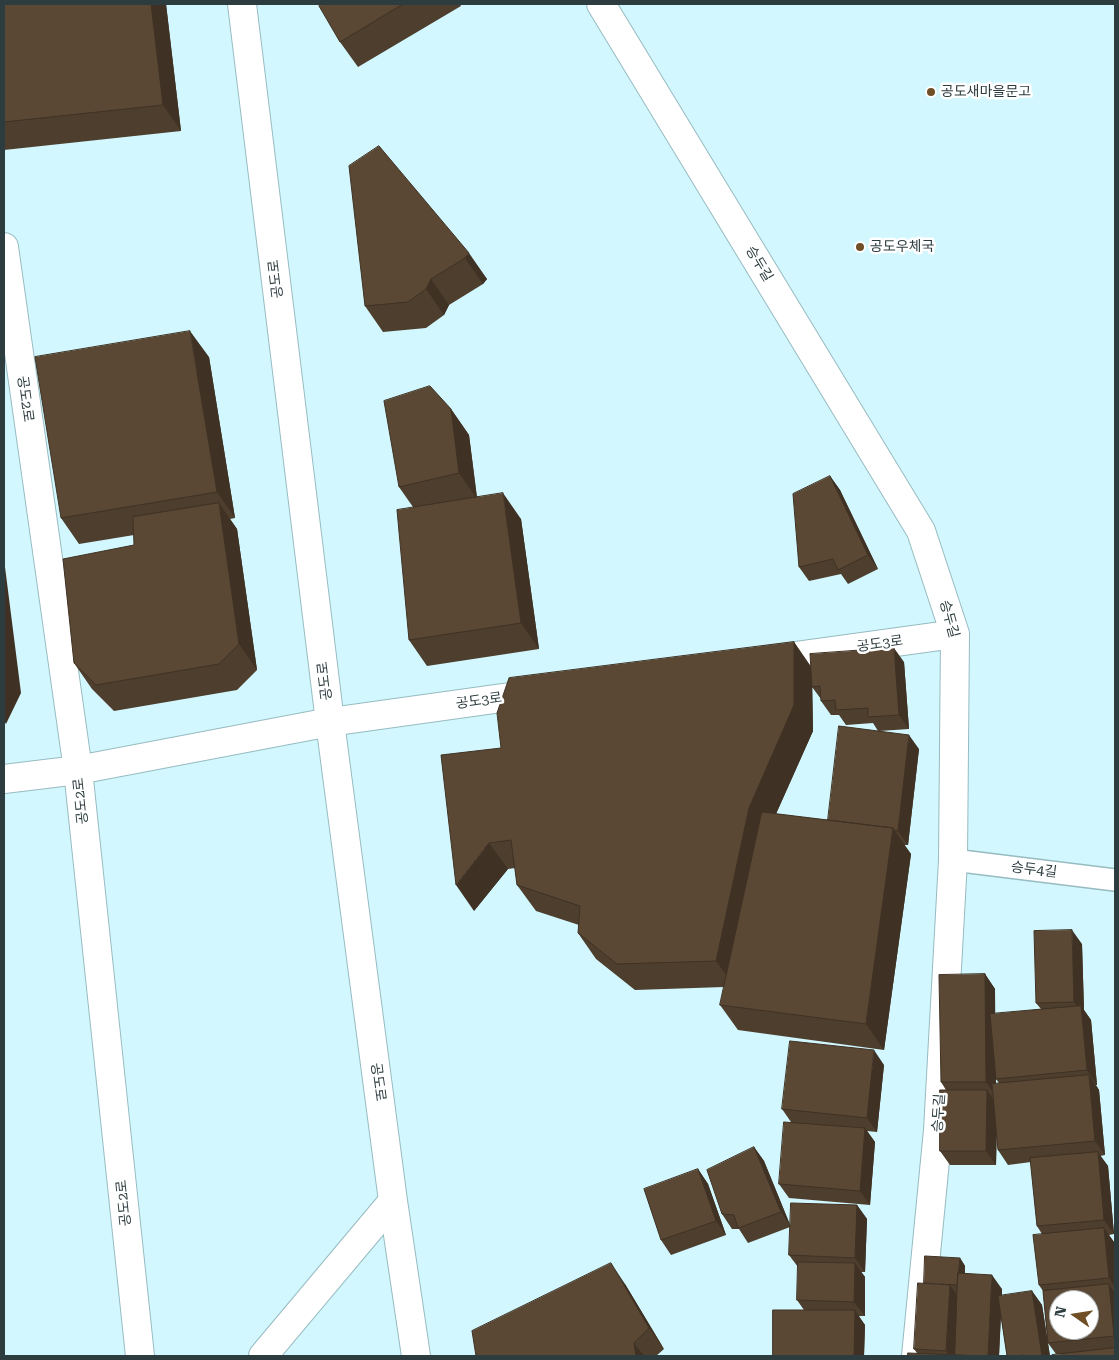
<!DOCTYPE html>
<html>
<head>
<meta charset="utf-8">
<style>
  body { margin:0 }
  #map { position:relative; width:1119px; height:1360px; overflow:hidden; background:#d2f7fe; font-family:"Roboto Serif",serif }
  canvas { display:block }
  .frame { position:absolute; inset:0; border:5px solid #2d3c3f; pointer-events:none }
  .north { position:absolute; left:1049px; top:1290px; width:50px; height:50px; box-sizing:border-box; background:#fff; border:1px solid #abb1b2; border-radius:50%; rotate:283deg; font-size:14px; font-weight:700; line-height:20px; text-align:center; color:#2d3c3f }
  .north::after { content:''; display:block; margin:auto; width:18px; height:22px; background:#704e26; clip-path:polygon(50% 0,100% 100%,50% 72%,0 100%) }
</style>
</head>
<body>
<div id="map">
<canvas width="1119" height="1360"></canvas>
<div class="frame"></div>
<div class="north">N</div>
</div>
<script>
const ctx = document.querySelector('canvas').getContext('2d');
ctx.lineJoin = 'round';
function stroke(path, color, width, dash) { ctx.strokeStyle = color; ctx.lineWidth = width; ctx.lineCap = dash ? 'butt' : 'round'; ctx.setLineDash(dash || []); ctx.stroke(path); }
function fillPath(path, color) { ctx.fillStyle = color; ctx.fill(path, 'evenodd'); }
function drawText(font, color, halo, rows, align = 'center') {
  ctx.font = font + ' "Roboto Serif","Noto Sans KR",serif'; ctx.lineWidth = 5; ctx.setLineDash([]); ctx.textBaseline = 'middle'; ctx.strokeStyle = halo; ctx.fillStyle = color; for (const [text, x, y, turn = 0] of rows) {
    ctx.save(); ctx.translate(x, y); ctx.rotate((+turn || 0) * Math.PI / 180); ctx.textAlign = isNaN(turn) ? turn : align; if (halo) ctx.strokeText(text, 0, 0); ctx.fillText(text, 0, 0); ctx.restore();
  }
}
const service = new Path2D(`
  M953 860 1115 880`);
const minor = new Path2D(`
  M242 4 330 722 393 1201 416 1356
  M601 4 921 531 955 634 953 860 938 1130 916 1356
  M4 247 78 770 140 1356
  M766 660 955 634
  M4 779 78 770 330 722 538 693
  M263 1356 393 1201`);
stroke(service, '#97bbc1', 24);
stroke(minor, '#97bbc1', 30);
stroke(service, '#fff', 21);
stroke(minor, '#fff', 28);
fillPath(new Path2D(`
  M4 4H166L181 131 4 150Z
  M323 4H460L461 6 358 67 340 42Z
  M379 146 487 279 483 284 449 305 444 315 426 328 383 332 365 306Z
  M209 357 235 518 230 519 237 529 257 670 237 690 114 711 92 689 74 663 134 545V535L79 544 61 518Z
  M451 409 469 435 477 497 521 519 539 649 427 666 409 640 413 507 399 487Z
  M830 476 840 490 878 569 848 584 841 574 809 581 799 567Z
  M794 642 810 666 904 662 909 729 879 731 919 749 908 845H904L911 854 884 1050 738 1030 720 1005 724 987 635 990 596 959 578 933 579 925 536 911 517 885 515 868 508 869 474 911 501 748ZM812 685V687L821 699V701L831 715H839L846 725 873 723 878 731 828 820 776 814 813 731Z
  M1082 944 1084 1010 1091 1020 1097 1085H1096L1099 1090 1105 1155 1100 1156 1108 1166 1114 1234 1109 1235 1114 1242 1115 1253V1356L1056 1354 1048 1343 1043 1291 1039 1285 1042 1234 1037 1226 1031 1162 1008 1165 998 1150 997 1130 996 1165H950L940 1151 946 1090 941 1082 985 974 995 989V1014L1041 1009 1036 1003ZM996 1076V1079L999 1083 996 1084Z
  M884 1065 877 1132 867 1131 875 1142 870 1205 789 1198 779 1184 791 1122 782 1109Z
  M754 1147 764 1161 790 1225 857 1205 867 1219 865 1272H861L865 1277V1316H858L865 1325 864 1356H773L804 1310 797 1300 798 1267 789 1255 790 1227 748 1243 739 1229H732L722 1214Z
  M698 1169 708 1184 726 1235 671 1255 661 1240Z
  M960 1258 965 1266V1273L1002 1289V1296L1032 1291 1042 1305 1050 1356H1007L1001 1316 999 1356H908L917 1353 914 1349Z
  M625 1284 664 1349 656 1356H476Z`), '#4d3e2d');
fillPath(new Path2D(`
  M151 4H166L181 131 163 105Z
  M469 253 487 279 483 284 465 258Z
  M431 279 449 305 444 315 426 289Z
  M190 331 209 357 235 518 217 492Z
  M451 409 469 435 477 499 459 473Z
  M830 476 840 490 878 569 868 555Z
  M503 493 521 519 539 649 521 623Z
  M219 503 237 529 257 670 239 644Z
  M4 565 5 567 21 693 6 724 4 721Z
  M794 642 812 668 813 731 767 834 735 987 716 961 749 808Z
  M894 648 904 662 909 729 899 715Z
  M909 735 919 749 908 845 898 831Z
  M893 828 911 854 884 1050 866 1024Z
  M489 843 508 869 474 911 456 885Z
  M1072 930 1082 944 1084 1010 1091 1020 1097 1085 1087 1070 1082 1013 1074 1002Z
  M985 974 995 989 996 1096 986 1082Z
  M874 1050 884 1065 877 1132 867 1118Z
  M1089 1075 1099 1090 1105 1155 1095 1141Z
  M987 1090 997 1105 996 1165 986 1151Z
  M865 1128 875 1142 870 1205 860 1191Z
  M754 1147 764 1161 791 1227 781 1212Z
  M1098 1152 1108 1166 1114 1234 1104 1220Z
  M698 1169 708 1184 726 1235 716 1221Z
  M857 1205 867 1219 865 1272 855 1258Z
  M1104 1228 1114 1242 1115 1253V1288L1109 1278Z
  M960 1258 965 1266 963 1292 958 1285Z
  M611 1263 625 1284 664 1349 649 1328Z
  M855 1263 865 1277V1316L854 1302Z
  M992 1275 1002 1289 999 1356H988Z
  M1109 1284 1115 1293V1337L1114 1336Z
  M950 1285 960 1299 957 1355 949 1356 946 1351Z
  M1032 1291 1042 1305 1050 1356H1042Z
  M855 1310 865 1325 864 1356H854Z
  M634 1343 644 1356H636Z`), '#3f3224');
const building = new Path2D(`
  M4 4H151L163 105 4 122Z
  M323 4H403L340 42 319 6Z
  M379 146 469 253 465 258 431 279 426 289 408 302 365 306 349 166Z
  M190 331 217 492 61 518 35 357Z
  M430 386 451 409 459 473 399 487 384 401Z
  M830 476 868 555 838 570 833 559 799 567 793 494Z
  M503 493 521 623 409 640 397 510Z
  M219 503 239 644 219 664 96 685 74 663 63 559 134 545 133 517Z
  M794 642V705L749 808 716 961 617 964 578 933 580 906 517 885 511 840 489 843 456 885 441 755 501 748 497 713 509 678Z
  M894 648 899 715 868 717V708L836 710 835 700 821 701 820 686 812 687 810 654Z
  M839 726 909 735 898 831 894 830 893 828 828 820Z
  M762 812 893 828 866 1024 720 1005Z
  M1072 930 1074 1002 1036 1003 1034 931Z
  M985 974 986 1082H941L939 975Z
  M1081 1006 1087 1070 996 1079 990 1014Z
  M790 1041 874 1050 867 1118 782 1109Z
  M1089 1075 1095 1141 998 1150 992 1084Z
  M940 1090H987L986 1151H940Z
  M784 1122 865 1128 860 1191 779 1184Z
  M754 1147 781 1212 738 1228 734 1215 722 1214 707 1170Z
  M1098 1152 1104 1220 1037 1226 1030 1158Z
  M698 1169 716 1221 661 1240 644 1189Z
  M791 1203 857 1205 855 1258 789 1255Z
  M1104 1228 1109 1278 1039 1285 1033 1235Z
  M925 1256 960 1258 957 1285 924 1283Z
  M798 1262 855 1263 854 1302 797 1300Z
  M611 1263 649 1328 634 1343 636 1356H476L472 1331Z
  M958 1273 992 1275 988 1356 955 1355Z
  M918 1283 950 1285 946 1351 914 1349Z
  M1109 1284 1114 1336 1048 1343 1043 1291ZM1059 1300H1089V1330H1059Z
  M1032 1291 1042 1356H1024V1355L1018 1356H1007L998 1296Z
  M773 1310H855L854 1356H773Z
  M1115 1348V1356H1052V1355Z
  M908 1353 980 1356H908Z`);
fillPath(building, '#5a4834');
stroke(building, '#3f3224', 1);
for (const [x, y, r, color] of [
  [931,92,5,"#704e26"],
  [860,247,5,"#704e26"]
]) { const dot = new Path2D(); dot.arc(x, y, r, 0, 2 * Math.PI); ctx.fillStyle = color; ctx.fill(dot); stroke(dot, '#fff', 2); }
drawText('14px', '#2d3c3f', '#fff', [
  ["공도새마을문고",941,92],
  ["공도우체국",870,247]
], 'left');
drawText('14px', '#2d3c3f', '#fff', [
  ["승두길",759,264,59],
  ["공도로",276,279,-97],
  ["공도2로",25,399,82],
  ["승두길",949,619,75],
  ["공도3로",880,644,-8],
  ["공도로",325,681,-97],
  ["공도3로",479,701,-8],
  ["공도2로",81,801,-96],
  ["승두4길",1034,870,7],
  ["공도로",378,1082,82],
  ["승두길",939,1113,-86],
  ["공도2로",124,1203,-96]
]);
</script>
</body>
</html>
